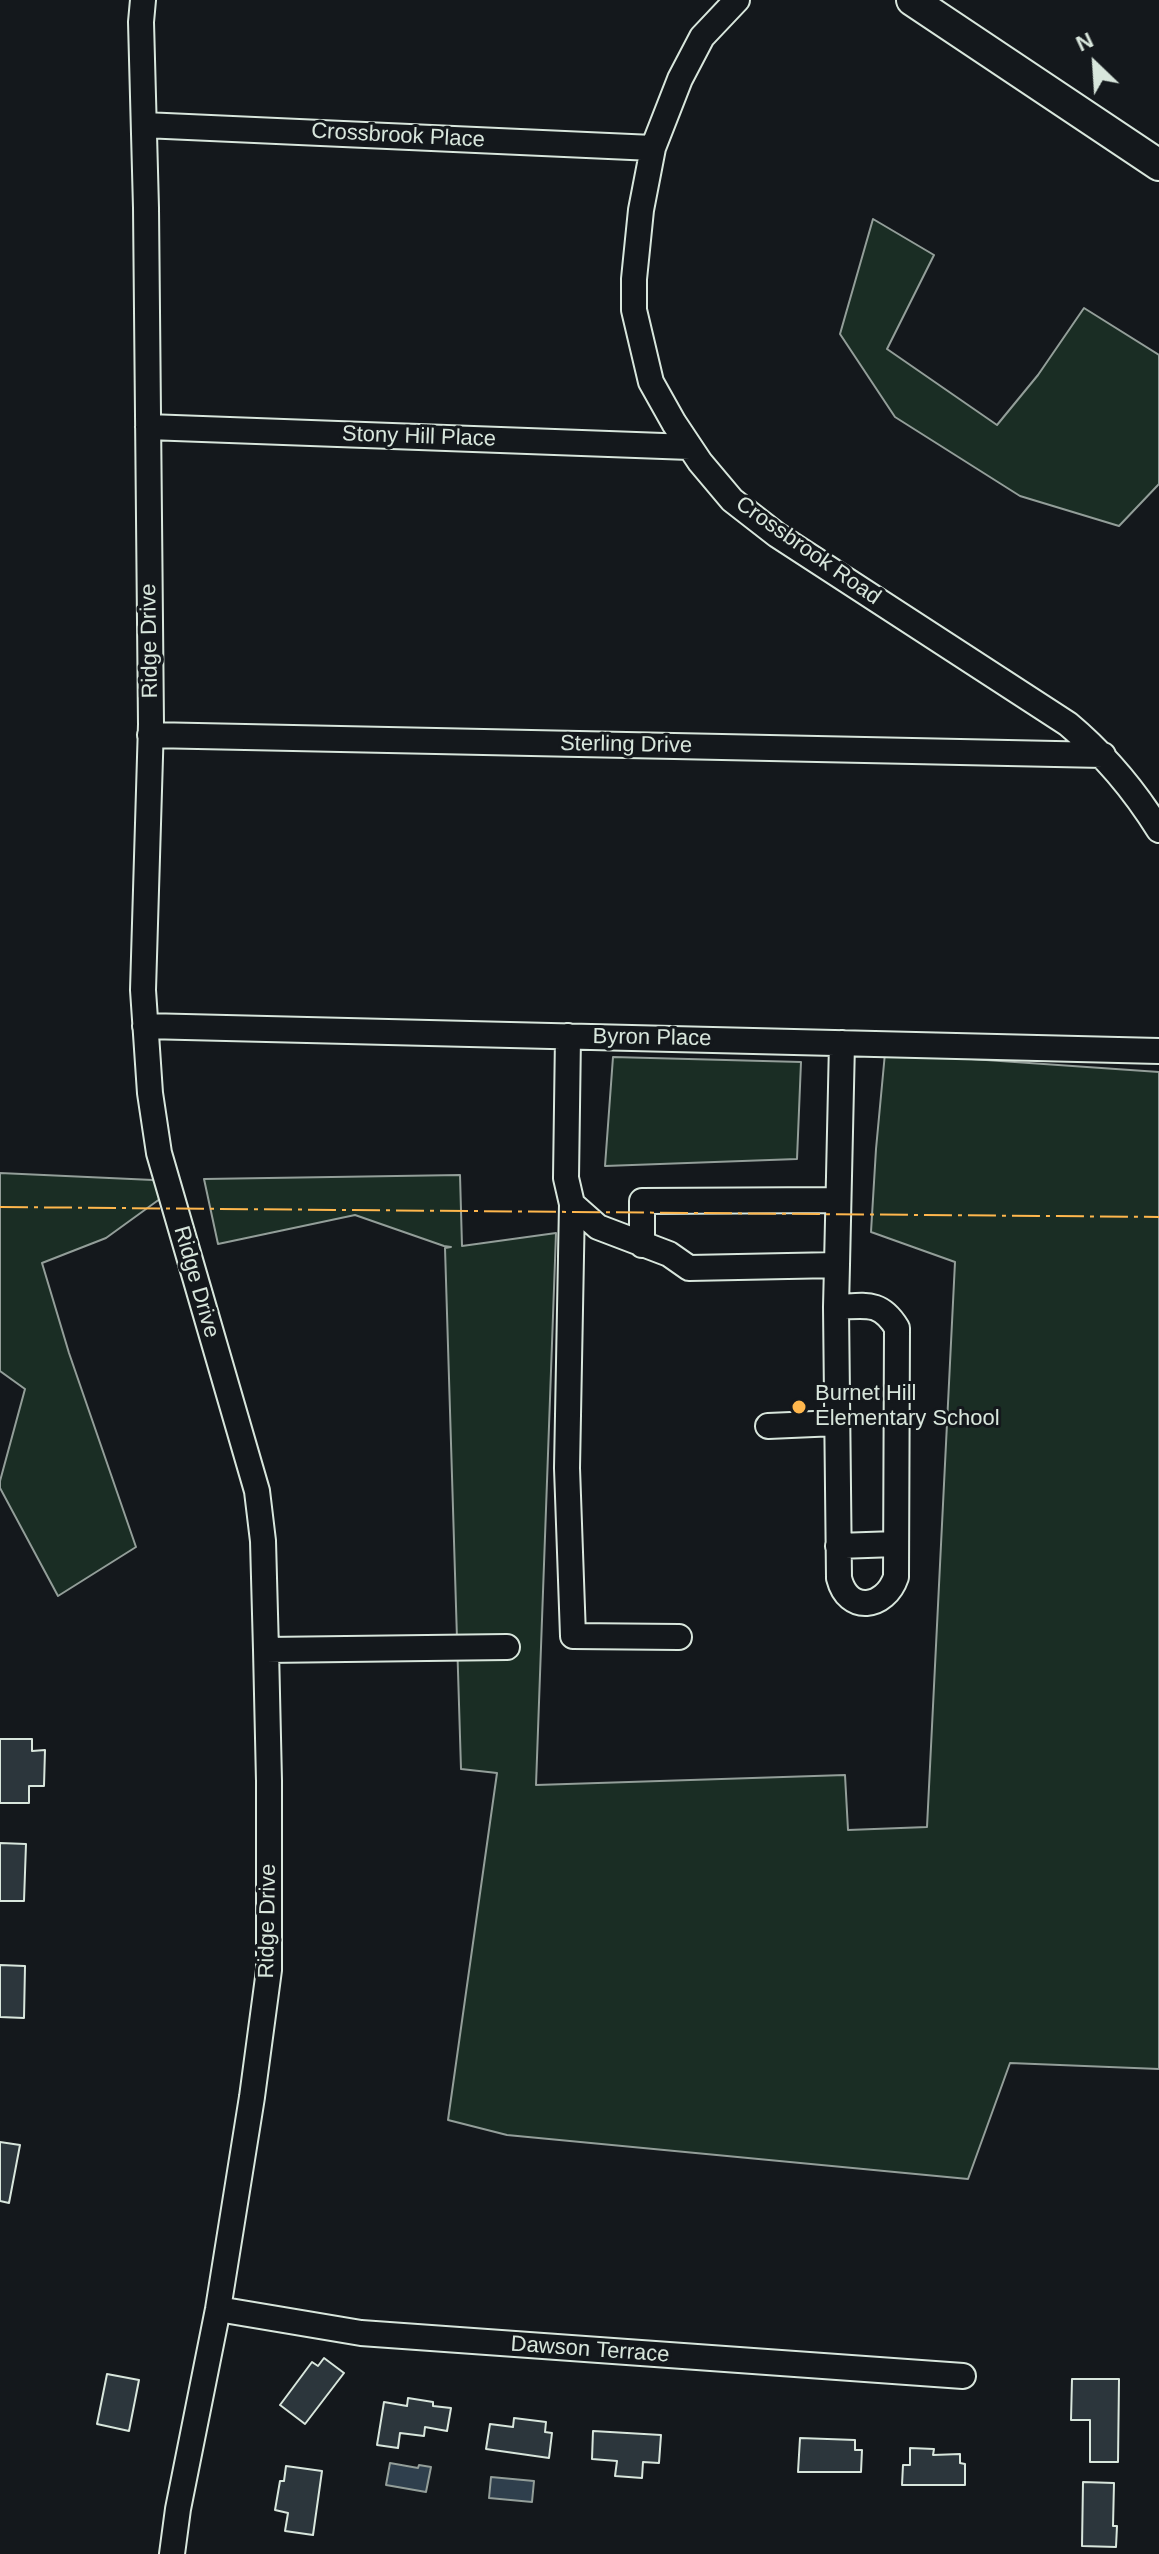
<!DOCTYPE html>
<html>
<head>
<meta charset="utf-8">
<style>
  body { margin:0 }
  #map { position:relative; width:1159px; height:2554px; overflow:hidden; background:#14181c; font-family:Arial,sans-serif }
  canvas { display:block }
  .north { position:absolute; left:1055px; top:24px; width:80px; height:80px; -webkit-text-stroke:6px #14181c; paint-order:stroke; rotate:335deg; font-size:22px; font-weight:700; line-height:32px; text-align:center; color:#d8e6dc }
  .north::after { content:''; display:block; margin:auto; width:28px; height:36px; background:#d8e6dc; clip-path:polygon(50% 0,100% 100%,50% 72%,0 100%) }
</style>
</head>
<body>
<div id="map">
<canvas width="1159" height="2554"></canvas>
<div class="north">N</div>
</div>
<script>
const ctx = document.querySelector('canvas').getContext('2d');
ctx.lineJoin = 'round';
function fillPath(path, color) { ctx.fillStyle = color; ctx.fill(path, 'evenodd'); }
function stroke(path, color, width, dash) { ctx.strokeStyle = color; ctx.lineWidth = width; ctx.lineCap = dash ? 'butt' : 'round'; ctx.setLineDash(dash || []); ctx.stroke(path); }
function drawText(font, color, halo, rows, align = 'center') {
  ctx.font = font + ' Arial,sans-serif'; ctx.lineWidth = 6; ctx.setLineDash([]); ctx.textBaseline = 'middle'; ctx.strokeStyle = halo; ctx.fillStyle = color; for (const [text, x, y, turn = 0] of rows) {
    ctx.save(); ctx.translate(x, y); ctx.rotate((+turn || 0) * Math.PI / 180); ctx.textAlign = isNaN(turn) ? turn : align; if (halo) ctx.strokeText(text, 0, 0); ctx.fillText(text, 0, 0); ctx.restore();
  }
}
const green = new Path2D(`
  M873 219 934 255 887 349 997 425 1038 375 1084 308 1159 355V484L1119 526 1020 496 895 417 840 334Z
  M885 1053 1159 1072V2069L1010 2063 968 2179 507 2135 448 2120 497 1773 461 1769 445 1248 451 1247 444 1246 355 1215 218 1244 204 1179 460 1175 462 1246 556 1233 536 1785 845 1775 848 1830 927 1827 955 1262 871 1232 876 1149Z
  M613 1057 801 1062 797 1159 605 1166Z
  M0 1173 153 1180 164 1196 106 1238 42 1263 69 1353 136 1547 58 1596 0 1488V1481L25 1389 0 1371Z`);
fillPath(green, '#1a2d24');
stroke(green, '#939e99', 2);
const water = new Path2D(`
  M390 2463 418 2468 419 2465 431 2467 426 2492 386 2485Z
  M491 2477 534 2481 532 2502 489 2498Z`);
fillPath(water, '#2f3f4d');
stroke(water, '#939e99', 2);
const building = new Path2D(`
  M0 1739H32V1751L45 1750 44 1786H29V1803H0Z
  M0 1843 26 1844 24 1901H0Z
  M0 1965 25 1966 24 2018 0 2017Z
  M0 2142 20 2145 9 2203 0 2201Z
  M324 2358 344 2373 305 2424 280 2405 312 2362 318 2366Z
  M107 2374 139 2380 129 2431 97 2424Z
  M1072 2379H1119L1118 2462H1090V2420H1071Z
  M408 2398 433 2402V2406L451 2408 447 2431 425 2427 424 2436 400 2433 398 2448 377 2445 384 2402 407 2406Z
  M514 2418 546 2422 545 2432 552 2433 549 2458 486 2449 490 2424 513 2427Z
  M593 2431 661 2435 659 2463 643 2462 642 2478 615 2476 617 2461 592 2459Z
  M800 2438 855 2440V2450H862L861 2472H798Z
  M910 2448 934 2449 933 2455 960 2454V2463L965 2464V2485H902L903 2465H910Z
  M286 2466 322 2471 313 2535 285 2531 288 2513 275 2510 280 2481H284Z
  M1083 2482 1114 2483 1113 2526H1117L1116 2547 1082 2546Z`);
fillPath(building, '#2c363c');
stroke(building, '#d8e6dc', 2);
const minor = new Path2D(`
  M143 0 141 22 146 208 151 724 143 990 150 1093 159 1153 257 1491 263 1541 266 1650 269 1781V1970L252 2097 218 2309 178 2509 172 2554
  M737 0 702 37 680 79 653 148 641 210 634 279V310L651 382 674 423 700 462 732 500 777 535 1068 724C1105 755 1133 788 1159 830
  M144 125 653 148
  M148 427 690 447
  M150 735 1103 755
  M145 1026 1159 1051
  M568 1036 566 1178 572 1204 598 1227 669 1254 689 1268 837 1265 842 1043
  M572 1204 567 1468 573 1636 679 1637
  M642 1245V1201L837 1200
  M836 1307C865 1306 880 1300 897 1328L896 1577C885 1609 848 1614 839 1578L836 1307 837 1265
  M768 1426 837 1423
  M838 1546 896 1544
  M266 1650 507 1647
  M218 2309 361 2333 963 2376`);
const major = new Path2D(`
  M912 0 1159 165`);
stroke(minor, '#d8e6dc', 28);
stroke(major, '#d8e6dc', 34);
stroke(minor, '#14181c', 24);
stroke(major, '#14181c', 30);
stroke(new Path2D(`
  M0 1207 1159 1217`), '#ffb74d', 2, [28, 6, 4, 6]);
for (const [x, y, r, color] of [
  [799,1407,8,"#ffb74d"]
]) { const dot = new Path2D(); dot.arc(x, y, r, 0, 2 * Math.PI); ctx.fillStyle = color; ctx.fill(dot); stroke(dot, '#14181c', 3); }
drawText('22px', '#d8e6dc', '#14181c', [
  ["Crossbrook Place",398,136,3],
  ["Stony Hill Place",419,437,2],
  ["Crossbrook Road",808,551,35],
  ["Ridge Drive",150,641,-91],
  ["Sterling Drive",626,745,1],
  ["Byron Place",652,1038,1],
  ["Ridge Drive",196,1282,74],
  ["Ridge Drive",268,1921,-89],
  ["Dawson Terrace",590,2350,4]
]);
drawText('22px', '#d8e6dc', '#14181c', [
  ["Burnet Hill",815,1394],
  ["Elementary School",815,1419]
], 'left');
</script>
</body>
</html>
